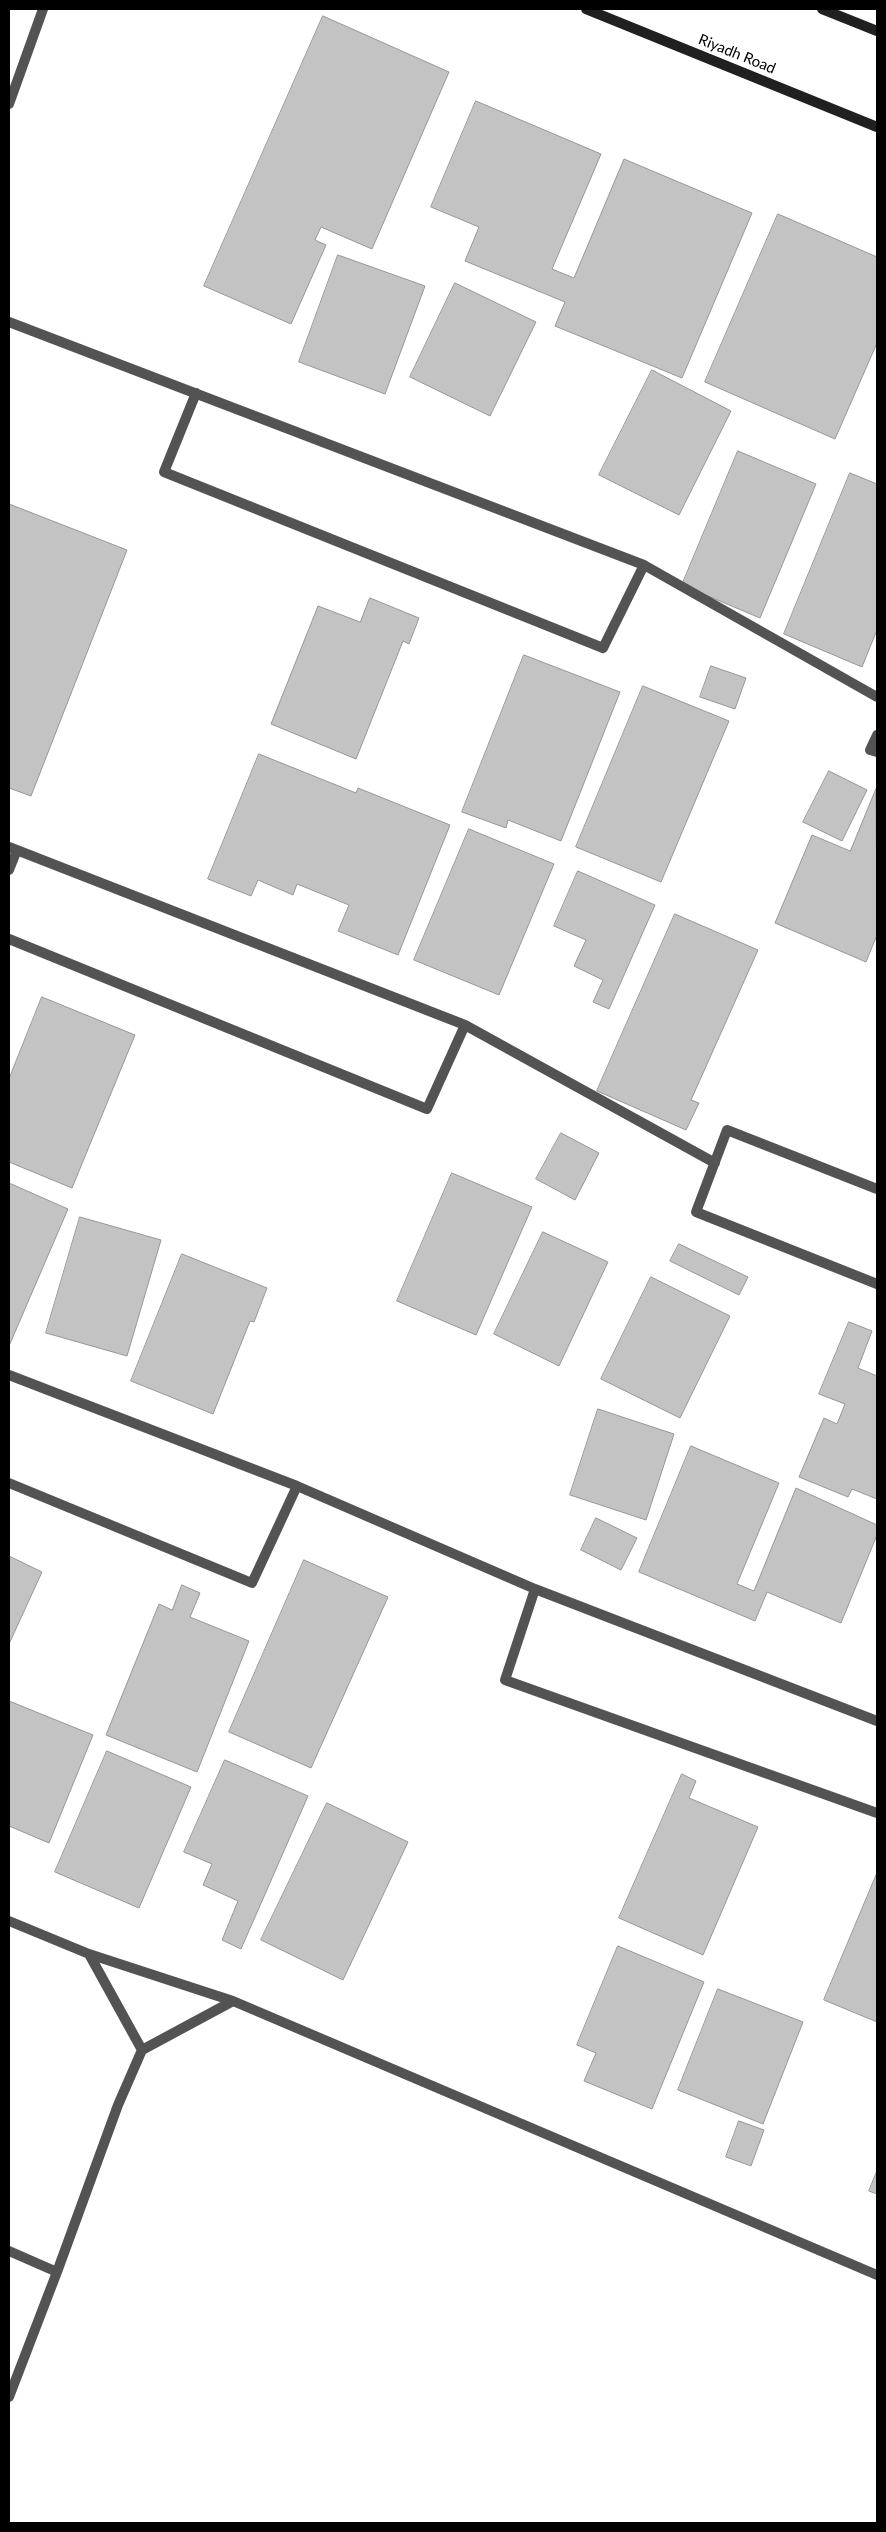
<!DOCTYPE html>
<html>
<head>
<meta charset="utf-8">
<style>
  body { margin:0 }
  #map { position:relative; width:886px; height:2532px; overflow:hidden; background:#fff; font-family:Lato,sans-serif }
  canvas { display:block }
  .frame { position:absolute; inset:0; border:10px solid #000; pointer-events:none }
</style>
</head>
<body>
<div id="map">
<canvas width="886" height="2532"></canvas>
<div class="frame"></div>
</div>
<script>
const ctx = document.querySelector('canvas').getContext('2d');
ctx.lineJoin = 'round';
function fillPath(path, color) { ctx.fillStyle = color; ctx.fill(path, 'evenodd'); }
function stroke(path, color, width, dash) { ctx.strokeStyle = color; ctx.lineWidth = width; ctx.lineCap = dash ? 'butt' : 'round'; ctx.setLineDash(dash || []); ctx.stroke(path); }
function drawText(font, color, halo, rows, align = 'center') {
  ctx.font = font + ' Lato,sans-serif'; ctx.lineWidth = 4.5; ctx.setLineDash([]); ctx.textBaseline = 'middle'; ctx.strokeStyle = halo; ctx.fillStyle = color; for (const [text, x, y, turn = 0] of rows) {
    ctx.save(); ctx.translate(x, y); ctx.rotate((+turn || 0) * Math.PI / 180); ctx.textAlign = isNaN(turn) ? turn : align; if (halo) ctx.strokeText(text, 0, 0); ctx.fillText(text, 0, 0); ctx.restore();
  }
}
const building = new Path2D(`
  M323 16 449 72 372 249 321 227 315 240 326 245 291 324 204 286Z
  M476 101 601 154 552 269 574 278 624 159 752 213 682 378 555 326 565 302 465 261 479 227 431 207Z
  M778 214 877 257V343L835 439 705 382Z
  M338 255 425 286 385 394 299 362Z
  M455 283 536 322 490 416 410 377Z
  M652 370 731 411 679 515 599 475Z
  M738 451 816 484 760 618 682 585Z
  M850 473 877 484V630L862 667 784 634Z
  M9 504 127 550 31 796 9 788Z
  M370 598 419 618 409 644 403 641 356 759 271 724 318 606 360 622Z
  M524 655 620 692 561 841 508 820 506 828 462 812Z
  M711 666 746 678 735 709 700 697Z
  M643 686 729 721 661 882 576 847Z
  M259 754 356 793 358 788 450 825 398 955 338 931 349 905 297 884 293 895 258 880 251 896 208 879Z
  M829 771 867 790 842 841 803 822Z
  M876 789 877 935 866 962 775 923 812 835 850 851Z
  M469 829 554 864 499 995 414 960Z
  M578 871 655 905 609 1009 593 1002 603 980 574 966 586 940 554 926Z
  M675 914 758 950 691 1100 699 1103 686 1130 597 1091Z
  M42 997 135 1035 72 1188 9 1162V1079Z
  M561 1133 599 1153 575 1200 536 1179Z
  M452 1173 532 1207 476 1335 397 1301Z
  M9 1183 68 1209 9 1346Z
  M80 1217 161 1240 127 1356 46 1333Z
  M543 1232 608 1262 559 1366 494 1334Z
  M679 1244 748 1277 739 1295 670 1261Z
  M182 1254 267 1288 254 1322 250 1321 213 1414 131 1381Z
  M651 1277 730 1316 680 1418 601 1379Z
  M849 1322 872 1331 858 1368 877 1376V1499L852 1489 848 1497 799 1477 824 1418 837 1424 845 1404 819 1394Z
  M598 1409 674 1434 646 1520 570 1495Z
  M691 1446 779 1483 737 1584 754 1591 796 1488 877 1525V1535L841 1623 767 1592 755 1621 639 1572Z
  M596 1518 637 1538 621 1570 581 1550Z
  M9 1556 42 1572 9 1644Z
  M304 1560 388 1597 311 1768 229 1732Z
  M182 1585 200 1593 190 1617 249 1641 197 1772 106 1735 159 1604 172 1610Z
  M9 1701 93 1735 49 1843 9 1826Z
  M107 1751 191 1787 139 1908 55 1872Z
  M225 1760 308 1796 241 1949 222 1940 238 1901 203 1885 212 1864 184 1852Z
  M682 1774 696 1781 689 1798 758 1827 703 1955 619 1918Z
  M327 1803 408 1842 343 1980 261 1940Z
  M877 1873V2022L824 2000Z
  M618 1946 704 1982 652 2109 584 2081 596 2053 577 2045Z
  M718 1989 803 2022 763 2124 678 2090Z
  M739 2121 764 2130 751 2166 726 2157Z
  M877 2171V2194L869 2191Z`);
fillPath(building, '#c3c3c3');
stroke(building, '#979797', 1);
stroke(new Path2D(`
  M9 104 43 9
  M9 322 644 565 603 648 164 472 196 393
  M644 565 877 697
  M877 735 870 750 877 752
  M9 847 465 1025 427 1109 9 939
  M9 870 17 850
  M465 1025 715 1163
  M877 1189 727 1130 696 1212 877 1284
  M9 1375 297 1486 252 1583 9 1483
  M297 1486 535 1589
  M877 1721 535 1589 505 1680 877 1813
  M9 1921 89 1954 233 2001 877 2275
  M142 2050 233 2001
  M9 2251 57 2272 118 2105 142 2050 89 1954
  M9 2397 57 2272`), '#535353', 10);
stroke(new Path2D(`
  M586 9 877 127
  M822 9 877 31`), '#202020', 10);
drawText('15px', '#000', '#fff', [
  ["Riyadh Road",737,54,22]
]);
</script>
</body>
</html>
